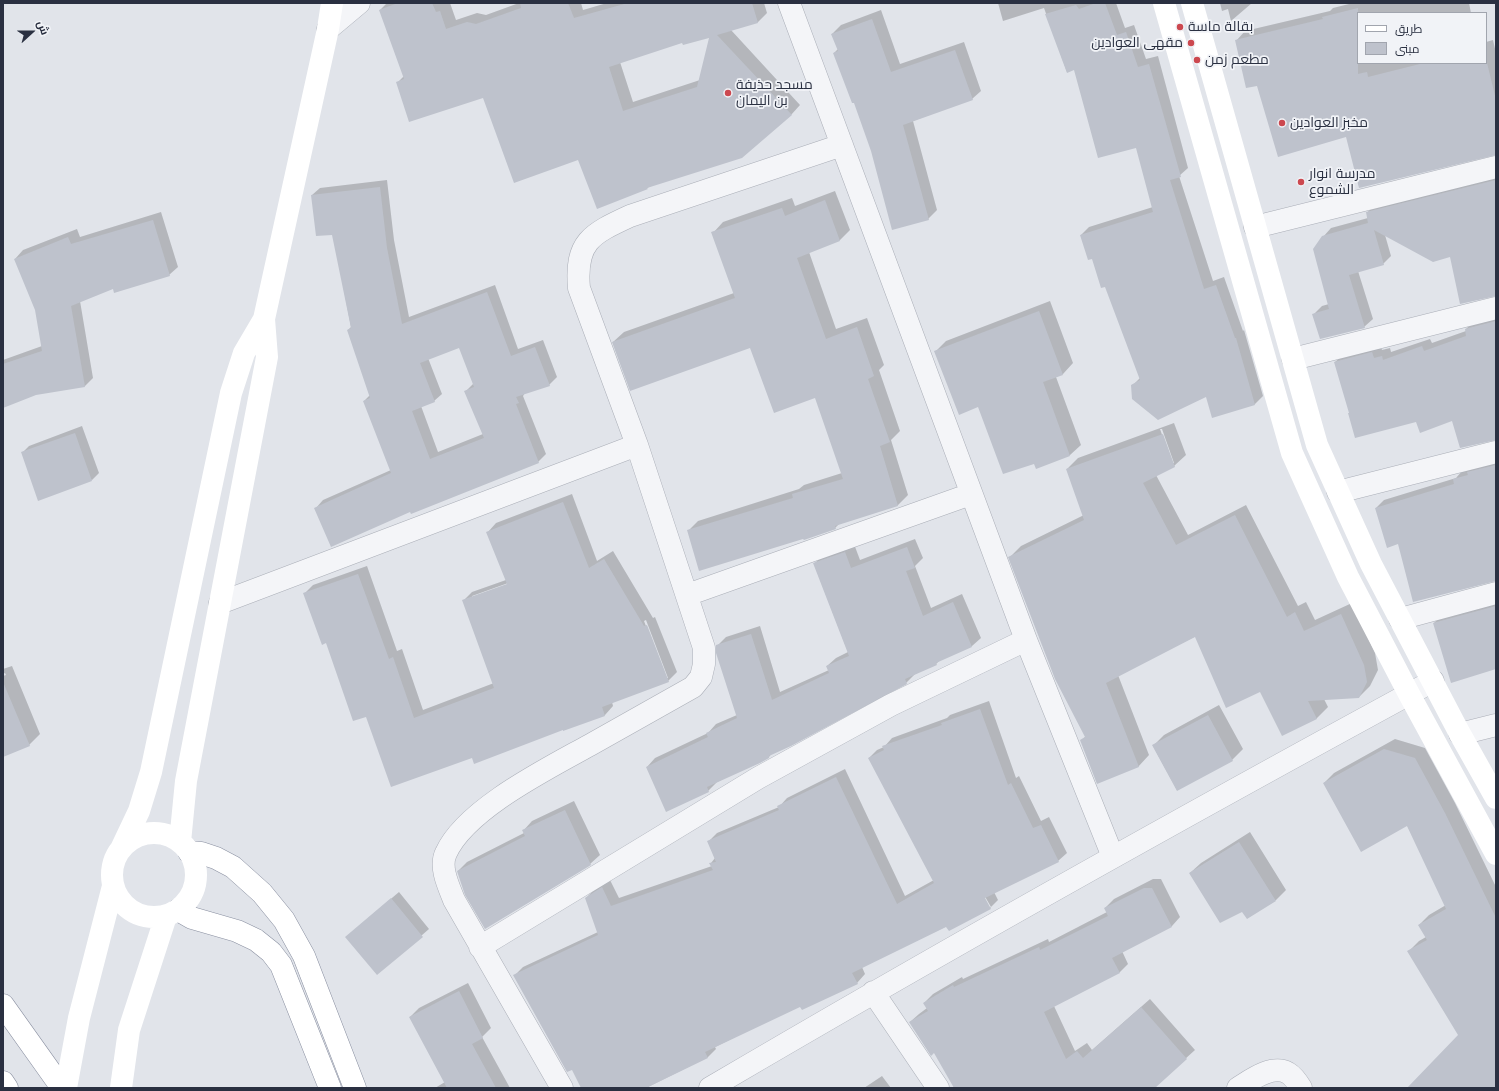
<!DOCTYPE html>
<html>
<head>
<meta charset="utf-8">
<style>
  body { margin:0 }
  #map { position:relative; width:1499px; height:1091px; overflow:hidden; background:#e1e4ea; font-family:Mulish,Cairo,sans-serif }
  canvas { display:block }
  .frame { position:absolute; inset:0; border:4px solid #2a3041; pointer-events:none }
  .legend { position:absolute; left:1357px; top:12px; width:130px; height:52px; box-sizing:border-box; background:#f1f3f7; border:1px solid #a1a5ae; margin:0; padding:5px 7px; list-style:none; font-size:12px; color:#2a3041 }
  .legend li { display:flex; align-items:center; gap:8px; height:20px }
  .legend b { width:20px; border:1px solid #a1a5ae }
  .north { position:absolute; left:12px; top:12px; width:40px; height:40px; -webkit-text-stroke:3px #f1f3f7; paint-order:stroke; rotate:69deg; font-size:11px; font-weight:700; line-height:16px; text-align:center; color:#2a3041 }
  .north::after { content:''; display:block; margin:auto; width:14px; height:18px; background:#2a3041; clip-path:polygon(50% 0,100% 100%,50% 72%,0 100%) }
</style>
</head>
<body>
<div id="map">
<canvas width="1499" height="1091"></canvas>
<div class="frame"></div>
<ul class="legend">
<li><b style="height:5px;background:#fff"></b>طريق</li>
<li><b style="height:11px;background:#bec2cc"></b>مبنى</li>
</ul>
<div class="north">ش</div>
</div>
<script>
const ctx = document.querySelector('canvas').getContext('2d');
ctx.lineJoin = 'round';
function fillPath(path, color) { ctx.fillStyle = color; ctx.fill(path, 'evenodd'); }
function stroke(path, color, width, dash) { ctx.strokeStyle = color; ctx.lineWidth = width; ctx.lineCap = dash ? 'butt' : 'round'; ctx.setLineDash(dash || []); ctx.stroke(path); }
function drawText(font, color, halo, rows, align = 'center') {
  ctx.font = font + ' Mulish,Cairo,sans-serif'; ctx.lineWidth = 3.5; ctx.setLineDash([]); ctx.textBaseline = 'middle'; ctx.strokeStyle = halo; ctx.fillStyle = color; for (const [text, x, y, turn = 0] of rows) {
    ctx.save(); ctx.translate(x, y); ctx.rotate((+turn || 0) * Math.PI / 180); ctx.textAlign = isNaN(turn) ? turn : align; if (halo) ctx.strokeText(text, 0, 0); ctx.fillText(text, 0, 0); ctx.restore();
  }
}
fillPath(new Path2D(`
  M387 3H450L456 20 477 13 486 15 519 3H581L583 10 607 3H764L767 13 758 22 731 30 800 105 791 115 647 188 579 159 483 97 398 82 404 76 380 10ZM710 36 700 80 633 102 620 62 683 42Z
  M998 3H1116L1125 28 1134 25 1146 59 1158 56 1188 168 1179 176 1213 281 1224 277 1243 331 1244 330 1263 396 1255 404 1213 417 1207 396 1132 386 1140 378 1105 285 1081 235 1089 227 1153 207 1136 146 1074 69 1067 72 1044 8 1003 21Z
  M1220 3H1252L1231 21 1228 9 1222 11Z
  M1353 3H1469L1471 13H1358V63H1486V42L1493 40 1496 53V154L1347 136 1258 84 1236 41 1245 31 1330 11 1333 8Z
  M881 10 900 64 964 42 981 91 972 99 913 121 937 210 928 219 872 151 855 101 834 53 838 49 832 34 841 25Z
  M1496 174V295L1450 256 1385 235 1391 256 1383 264 1358 271 1373 319 1364 327 1314 314 1322 306 1329 304 1323 237 1331 228 1368 218 1367 213 1375 204Z
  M387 180 394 240 409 317 495 285 518 349 543 340 557 377 549 385 525 393 523 396 546 454 538 462 411 511 316 508 323 500 391 470 364 401 370 395 348 330 351 327 333 233 312 195 320 188ZM460 347 474 383 466 391 483 434 438 452 421 406 434 401 442 394 428 358Z
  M835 191 850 230 840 240 809 252 836 329 867 318 884 365 879 370 900 431 891 440 908 495 898 505 840 523 835 528 688 531 698 521 799 489 804 485 842 473 816 397 751 347 613 342 624 332 734 293 713 233 723 222 792 198 795 206Z
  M161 212 178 267 169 275 114 287 80 301 93 378 85 386 36 394 3 406V360L42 346 36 310 15 259 23 250 77 229 80 237Z
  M1050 301 1073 363 1063 374 1056 377 1081 445 1070 455 1036 467 1035 463 979 406 935 352 946 341Z
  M1496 315V439L1452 420H1417L1350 412 1335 362 1344 354 1380 344 1382 350 1390 348 1391 352 1430 339 1432 343 1466 331V329L1474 321Z
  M1174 423 1186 455 1174 466 1156 475 1188 535 1246 505 1298 606 1306 602 1315 620 1352 603 1375 653 1378 670 1370 686 1359 697 1324 699 1328 707 1316 719 1261 690 1196 636 1118 675 1149 755 1138 767 1081 741 1086 736 1010 557 1021 546 1084 515 1067 469 1078 458ZM1160 429H1162L1174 463H1172Z
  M82 426 99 473 92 480 22 453 29 446Z
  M1496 459V580L1399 543 1376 508 1384 500 1456 478 1462 471Z
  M572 494 597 561 613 551 653 618 655 617 677 672 668 681 612 702 613 706 605 715 564 730V729L473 757 366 716 326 642 305 593 313 585 367 566 397 651 402 649 423 710 494 683 463 601 472 592 506 580 488 532 496 523ZM511 582 512 583 472 598V596ZM646 620 668 678H666L644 621Z
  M915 539 923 558 915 566 931 608 962 594 981 638 972 646 941 659 936 664 915 674 906 683 772 753 769 757 717 782 708 791 647 767 655 758 708 733 716 724 737 715 717 646 726 637 760 626 780 692 829 670 827 666 836 658 848 652 814 564 823 555 854 544 860 560Z
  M1496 601V668L1434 623 1442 615Z
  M12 666 40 734 29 745 3 756V676L6 675 5 673 3 674V669Z
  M989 701 1016 778 1019 776 1041 821 1049 817 1067 853 1058 861 994 892 998 900 990 908 947 926 862 967 865 974 857 983 800 1005 715 1047 716 1049 708 1057 646 1088H582L573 1068 514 976 523 967 598 932 586 898 594 890 610 880 619 898 712 866 711 863 715 858 708 842 717 833 779 807 787 798 845 769 905 896 934 880 869 758 877 750 884 747 892 738 947 718 950 715ZM983 893 991 907H988L982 894Z
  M1219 705 1243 749 1232 760 1177 790 1153 746 1164 735Z
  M1395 739 1425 748 1455 803 1496 887V1088H1408L1460 1035 1409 951 1419 941 1426 937 1419 925 1429 915 1446 905 1407 825 1324 783 1334 773Z
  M574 801 600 855 590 864 458 871 467 862 524 833 523 831 532 821Z
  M1250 832 1286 890 1276 900 1242 910 1190 873 1201 863Z
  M1153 879H1161L1180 917 1172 926 1122 951 1128 964 1120 972 1054 1006 1075 1051 1087 1043 1092 1050 1150 999 1195 1050 1153 1088H955L934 1051 910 1022 919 1014 927 1008 924 1003 933 994 962 977 963 979 1048 939 1049 942 1107 912 1105 908 1114 899Z
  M399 892 429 929 377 974 346 937Z
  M468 983 491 1028 482 1037 510 1088H435L445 1082 410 1017 419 1008Z
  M882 1076 891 1088H864Z`), '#0003');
fillPath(new Path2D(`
  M398 3H432L436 12 440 11 446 29 467 22 476 24 521 8 520 3H568L574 18 628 3H752L758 23 717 35 792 115 742 158 647 188 648 189 597 209 578 160 514 183 483 98 409 122 396 82 404 79 379 10ZM709 38 697 87 623 111 609 67 682 43 683 45Z
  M1096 3H1105L1117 35 1126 32 1138 67 1149 64 1181 177 1170 180 1204 289 1216 285 1235 338H1236L1255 405 1212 418 1206 397 1158 420 1132 399 1131 385 1140 380 1105 287 1101 288 1092 259 1088 260 1080 235 1153 212 1136 148 1098 158 1074 70 1067 73 1045 14 1076 5 1079 9Z
  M1358 8V74L1367 72 1368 77 1424 63H1487L1496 100V155L1359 188 1346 137 1278 157 1257 86 1246 88 1235 40 1323 19 1322 17Z
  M872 19 891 72 955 50 973 100 903 125 929 220 892 230 871 151 854 103H852L833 53 838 51 831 34Z
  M1496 180V296L1460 304 1450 257 1433 262 1374 230 1384 265 1349 275 1365 328 1320 339 1312 314 1329 309 1313 249 1322 236 1368 223 1366 212Z
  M380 187 387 248 402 324 487 292 511 356 535 347 550 386 516 397 519 403 516 404 539 463 411 514 410 512 331 547 314 508 391 473 363 401 370 398 347 330 351 328 332 235 316 236 311 195ZM459 348 474 387 464 391 484 438 430 459 412 411 435 402 420 363Z
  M825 200 840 241 797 258 826 339 857 327 874 376 868 379 890 442 880 446 898 506 835 526 836 529 804 540 803 539 699 571 687 530 793 498 792 494 843 479 815 398 774 413 750 348 630 391 612 342 735 298 711 232 782 208 785 216Z
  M153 220 170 276 114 293 113 289 71 306 85 387 36 395 3 408V364L42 351 35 310 14 259 68 237 71 244Z
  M1039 311 1063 375 1043 382 1070 456 1036 469 1034 464 1003 474 978 407 959 415 934 351Z
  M1496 321V440L1460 448 1452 421 1420 433 1416 422 1355 438 1348 413H1349L1334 362 1372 352 1374 358 1382 356 1383 360 1422 346 1424 351 1466 336 1465 329Z
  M75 433 92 481 38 501 21 452Z
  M1163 434 1175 467 1143 483 1176 545 1235 515 1287 617 1295 612 1304 631 1341 614 1364 665 1367 682 1359 698 1308 701 1317 719 1282 736 1260 692 1226 708 1195 637 1106 683 1139 767 1097 784 1080 740 1085 737 1055 679 1008 557 1084 520 1066 469Z
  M1496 465V581L1413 602 1398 544 1387 548 1375 508 1454 484 1453 479 1468 475 1467 472Z
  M563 502 589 568 604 559 644 626 647 625 669 682 602 707 605 716 563 731V730L474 764 472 758 391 787 366 717 353 721 326 643 322 645 303 593 358 574 389 659 393 657 414 718 494 688 462 600 507 584 486 532Z
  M907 547 915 568 906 571 923 616 953 602 972 647 936 663 937 665 905 679 907 684 791 746 769 756V758L760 763 707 787 709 792 666 812 646 767 708 737 706 733 737 718 716 653V645L751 634 772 700 829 673 826 666 849 656 813 563 845 552 851 568Z
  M1496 606V669L1451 683 1433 623Z
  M3 682 30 746 3 757Z
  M980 709 1008 785 1011 783 1033 828 1041 825 1059 862 985 898 991 909 949 931 946 927 852 973 858 984 802 1010 800 1007 705 1052 708 1058 646 1088H581L572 1070 567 1072 513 975 598 935 585 898 602 887 611 906 713 870 709 863 716 862 707 841 779 810 777 806 836 777 897 904 934 883 868 758 884 750 882 746 942 725 941 723Z
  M1208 715 1233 761 1177 791 1152 745Z
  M1384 749 1415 758 1445 813 1496 918V1088H1407L1458 1035 1407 951 1427 940 1418 925 1446 909 1407 826 1361 852 1323 783Z
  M565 810 591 865 485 929 465 895 457 871 525 836 522 830Z
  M1239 842 1276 901 1247 919 1242 912 1220 923 1189 873Z
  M1144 888H1152L1172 927 1112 958 1120 973 1044 1012 1066 1059 1077 1051 1083 1058 1141 1007 1187 1059 1155 1088H954L934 1053 931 1056 909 1022 928 1011 923 1003 953 985 954 987 1039 947 1040 950 1108 916 1104 908Z
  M391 898 423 937 377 975 345 937Z
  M459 991 483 1038 472 1044 496 1088H447L409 1017Z`), '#bec2cc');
const street = new Path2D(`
  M789 3 1026 640 1113 857
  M328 29 359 3
  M1255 227 1496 167
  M1293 359 1496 308
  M1338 492 1496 452
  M687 595 971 494
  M220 603 637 445
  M1400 619 1496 593
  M1460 734 1496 725
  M480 947 758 778 891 705 1026 640
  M873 992 938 1088
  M562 1088 454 900C449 887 439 867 446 853 466 809 547 769 590 745 624 726 659 706 693 687L701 677 704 664V648L637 445 579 288C575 242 591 234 630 216L842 145
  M710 1088C948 948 1190 813 1433 681
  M1238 1088C1251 1080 1272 1064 1288 1073 1293 1076 1298 1083 1301 1088`);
const highway = new Path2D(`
  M189 852 201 853 216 858 233 867 262 893 284 920 304 956 355 1088
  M178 910 192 918 237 931 256 940 271 952 281 965 330 1088
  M3 1005 62 1088
  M3 1082 7 1088`);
stroke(street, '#aaaeb7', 23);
stroke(highway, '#898fa0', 23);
stroke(street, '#f4f5f8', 22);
stroke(new Path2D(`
  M1164 3 1292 453 1348 577 1409 694 1496 854
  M1192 3 1317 445 1371 564 1460 734 1496 798
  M112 875a42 42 0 1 1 84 0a42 42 0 1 1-84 0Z
  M180 842 186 781 267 357 264 319
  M121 849 139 811 151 772 231 393 244 353 264 319 328 29 332 3
  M66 1088 79 1018 113 886
  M121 1088 129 1030 166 916`), '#fff', 22);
stroke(highway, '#fff', 22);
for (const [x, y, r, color] of [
  [1180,27,4,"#cc484f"],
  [1191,43,4,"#cc484f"],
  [1197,60,4,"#cc484f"],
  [728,93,4,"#cc484f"],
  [1282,123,4,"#cc484f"],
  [1301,182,4,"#cc484f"]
]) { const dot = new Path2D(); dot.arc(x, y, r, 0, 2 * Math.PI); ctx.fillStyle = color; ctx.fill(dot); stroke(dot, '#f1f3f7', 1.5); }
drawText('14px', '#2a3041', '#f1f3f7', [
  ["بقالة ماسة",1188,27],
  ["مقهى العوادين",1183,43,"right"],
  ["مطعم زمن",1205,60],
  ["مسجد حذيفة",736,85],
  ["بن اليمان",736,101],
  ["مخبز العوادين",1290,123],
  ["مدرسة انوار",1309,174],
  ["الشموع",1309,190]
], 'left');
</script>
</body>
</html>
